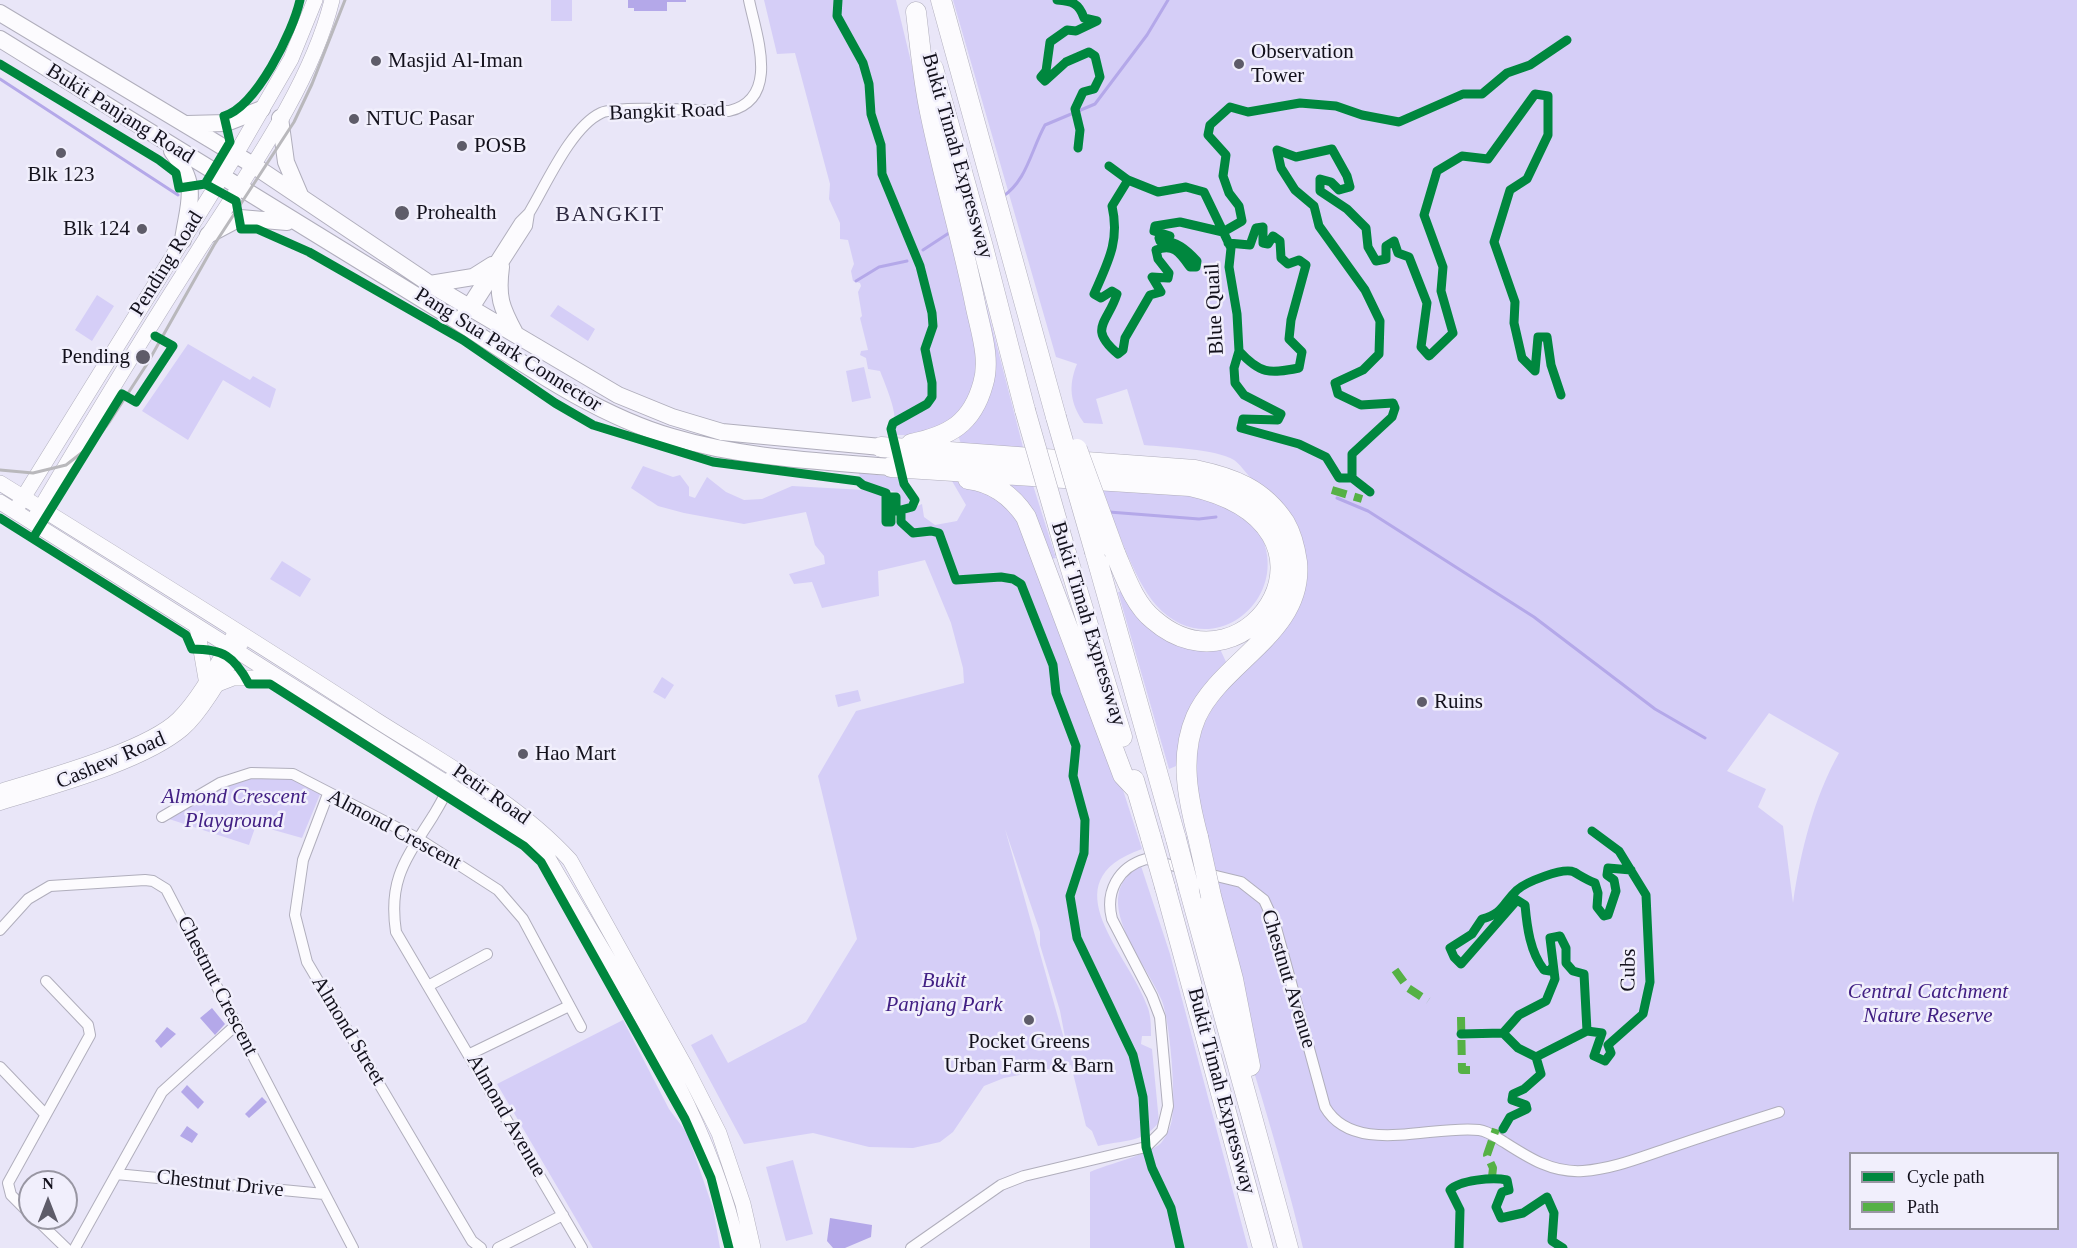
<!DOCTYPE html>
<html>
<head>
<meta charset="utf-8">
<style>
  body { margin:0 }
  #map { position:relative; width:2077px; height:1248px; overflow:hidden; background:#e9e6f8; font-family:Georgia,serif }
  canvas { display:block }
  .legend { position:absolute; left:1849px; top:1152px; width:210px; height:78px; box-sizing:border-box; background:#f1effc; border:2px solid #9896a2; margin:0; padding:8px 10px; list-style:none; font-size:18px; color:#13111c }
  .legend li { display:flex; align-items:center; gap:12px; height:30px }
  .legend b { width:30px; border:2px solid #9896a2 }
  .north { position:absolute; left:18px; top:1170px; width:60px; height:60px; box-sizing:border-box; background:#f1effc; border:2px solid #9896a2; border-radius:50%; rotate:0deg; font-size:16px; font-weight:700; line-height:24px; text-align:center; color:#13111c }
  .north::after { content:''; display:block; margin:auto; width:21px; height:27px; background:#5e5c69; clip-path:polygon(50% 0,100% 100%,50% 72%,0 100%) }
</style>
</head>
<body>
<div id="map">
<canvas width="2077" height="1248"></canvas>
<ul class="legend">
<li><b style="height:8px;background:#00873e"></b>Cycle path</li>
<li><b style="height:8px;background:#55b145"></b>Path</li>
</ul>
<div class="north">N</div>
</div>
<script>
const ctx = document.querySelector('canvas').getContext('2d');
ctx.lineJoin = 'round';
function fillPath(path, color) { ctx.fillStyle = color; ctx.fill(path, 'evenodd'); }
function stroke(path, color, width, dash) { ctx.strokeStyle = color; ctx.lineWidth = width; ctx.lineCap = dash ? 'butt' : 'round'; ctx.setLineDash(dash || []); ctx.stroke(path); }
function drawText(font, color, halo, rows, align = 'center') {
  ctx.font = font + ' Georgia,serif'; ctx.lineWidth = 5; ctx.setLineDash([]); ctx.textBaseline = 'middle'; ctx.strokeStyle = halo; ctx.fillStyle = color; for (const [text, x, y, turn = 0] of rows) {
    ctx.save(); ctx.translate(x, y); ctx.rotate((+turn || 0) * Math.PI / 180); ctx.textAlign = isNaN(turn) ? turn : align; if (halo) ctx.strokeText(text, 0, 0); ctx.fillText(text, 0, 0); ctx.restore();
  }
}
fillPath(new Path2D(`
  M551 0H572V21H551Z
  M764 0H896L972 313 979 375 967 406 940 428 912 435H891L889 429C890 425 893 423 894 420 897 412 884 381 880 371L868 369 866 358 860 355 861 351 868 350 860 318 862 316 858 292 861 286 860 283 853 281 851 271 854 264 848 240 840 239V223L829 199 830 184 795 53 777 54Z
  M953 0H2077V1248H1303C1291 1196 1276 1146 1261 1095 1254 1071 1245 1046 1240 1021 1230 977 1227 932 1218 888 1208 842 1189 790 1199 742 1218 657 1328 643 1302 538 1294 506 1272 497 1250 477 1245 472 1240 464 1234 460 1216 449 1166 447 1144 445L1127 389 1096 399 1103 424 1084 423C1070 403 1068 386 1077 364L1056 357ZM1769 713 1839 753C1814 797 1800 853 1793 903L1783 826 1758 807 1766 789 1727 771ZM1850 1154H2058V1228H1850Z
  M977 269 1024 451 962 447 957 432 976 414Z
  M97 295 114 306 92 341 75 330Z
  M558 305 595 329 588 341 550 316Z
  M188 344 250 380 253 376 276 389 270 408 223 380 188 440 142 411Z
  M864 367 871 398 852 402 846 371Z
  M643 466 673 477 680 475 689 487V496L695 498 707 477 726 492 744 500 762 499 792 486 864 490 859 473 905 478 917 500 900 507V493L884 489 886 524 903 520 904 512 922 504 924 517 935 525 957 521 966 505 952 481 975 483 1019 515 1115 765 1142 849C1047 882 1130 954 1148 1008 1151 1017 1151 1027 1151 1036H1142L1141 1044 1152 1049 1159 1122C1143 1144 1121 1140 1098 1146L1092 1131 1086 1126 1071 1065 1004 1078 984 1086 953 1132 940 1142 913 1148 869 1147 813 1133 744 1144 691 1045 712 1034 728 1063 806 1022 857 939 818 776 856 711 964 683 963 668 951 623 925 560 878 571 879 596 822 608 812 582 794 584 789 574 825 564 824 556 815 545 806 512 744 524 684 513 658 506 631 488ZM1005 829 1040 932V945L1060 1011 1068 1053Z
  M1001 479 1032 482 1056 558 1051 559Z
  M1101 485C1121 487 1206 491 1218 498 1229 504 1251 517 1257 528 1298 595 1212 668 1156 605 1133 579 1113 518 1101 485Z
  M282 561 311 579 300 597 270 579Z
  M1124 591C1158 625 1168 650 1220 649L1227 664 1201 692 1181 764 1169 769 1118 592Z
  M662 677 674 685 665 699 653 692Z
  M858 690 861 701 838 707 835 695Z
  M283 775 321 792 302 838 256 825 249 845 169 819 220 785 237 779Z
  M1141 866 1170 954 1248 1248H1090V1172C1107 1164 1149 1155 1161 1143 1166 1137 1171 1127 1172 1119 1176 1096 1170 1022 1162 1001 1147 963 1085 896 1141 866Z
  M623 1020 669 1109 687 1133 713 1208 720 1248H593L497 1084Z
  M793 1160 813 1234 786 1241 766 1167Z`), '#d5cef7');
fillPath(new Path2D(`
  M628 0H686V2H667V11H634V8H628Z
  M212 1008 225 1024 215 1035 200 1018Z
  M167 1027 176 1034 161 1048 155 1041Z
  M187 1085 204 1102 198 1109 181 1092Z
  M262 1097 267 1102 249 1118 245 1114Z
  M187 1126 198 1134 192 1143 180 1136Z
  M830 1218 872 1225 871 1237 845 1248H833L827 1241Z`), '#b4a8e9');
stroke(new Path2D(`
  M0 79 178 195
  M1002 197C1027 181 1031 150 1045 125L1095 104 1147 35 1168 0
  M923 250 952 231
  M856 281 879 267 907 261
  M1337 498 1368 511 1534 617 1655 709 1705 738
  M1109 512 1199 519 1216 517`), '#b4a8e9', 3);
const minor = new Path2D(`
  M471 313 527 226 529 213
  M457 321 520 222 529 213C546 185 571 127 601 113 619 105 704 111 729 111 781 99 756 35 749 0
  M448 778C448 793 440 804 433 816 406 859 388 879 396 932L582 1248
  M328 794 303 860 295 915 307 962 472 1241 481 1248
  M162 817 220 783 251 773 293 774 419 839 498 890 523 919 581 1027
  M0 930 28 899 50 886 145 880 153 881 166 889 353 1248
  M428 986 487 954
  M470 1054 569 1006
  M0 1067 45 1114
  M116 1174 324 1194
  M30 1214 11 1195 8 1183 90 1035 88 1025 46 981
  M35 1218 66 1248
  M75 1248 162 1092 236 1025
  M498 1248 563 1215
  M911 1248 1001 1185 1024 1176 1146 1147 1162 1131 1168 1106 1160 1017 1152 996 1112 919C1105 892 1118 867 1146 859L1241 882 1264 900 1275 924 1325 1107C1354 1157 1434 1124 1479 1130 1488 1131 1497 1138 1504 1142 1529 1158 1552 1173 1583 1171 1612 1169 1639 1158 1666 1149 1704 1136 1741 1124 1779 1112`);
const tertiary = new Path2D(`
  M0 791C45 777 146 750 178 719 202 695 219 659 236 631
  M0 803C52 787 143 763 183 729 205 710 230 662 245 637`);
const secondary = new Path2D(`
  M0 483C126 561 252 639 376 720 442 762 517 802 570 860L686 1068 719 1133 743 1204 753 1248
  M0 502 448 784 524 835 548 858C619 981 707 1108 738 1248
  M18 506 236 154 291 59 315 0
  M37 514C89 426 142 338 198 251 245 177 311 86 332 0
  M197 627 206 679
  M215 685 233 678H275`);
const primary = new Path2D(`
  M0 13 253 165 430 284 618 395 672 417 722 432 881 447
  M0 39C146 129 291 220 438 309 512 355 587 412 672 437 742 458 818 461 891 467
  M280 118 286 162 300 195
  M187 124 226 123 262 109
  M172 151C199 187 189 199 183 240
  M208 235 240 218 287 222
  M501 267C497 297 501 307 515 333
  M430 284 473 277 492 265`);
const motorway = new Path2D(`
  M941 0 1056 417
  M933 68 983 247 1025 410
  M911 444C949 436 972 424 983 384 991 358 980 329 975 303 962 239 943 176 930 112 923 79 920 45 916 12
  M881 447 1195 470C1233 478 1263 489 1285 523 1292 535 1295 548 1297 562 1304 632 1221 661 1196 717 1179 756 1188 799 1198 837
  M891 467 1190 486C1365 525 1249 702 1154 620 1134 604 1125 576 1115 553
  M968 479C994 482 1012 496 1026 517L1123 775 1137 790
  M1095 552 1176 839
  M1066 553 1122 737
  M1134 780 1151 838
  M1165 887 1263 1248
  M1189 888 1288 1248
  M1211 896 1233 979 1250 1066`);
stroke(minor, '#b0aebc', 12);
stroke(tertiary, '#b0aebc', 15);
stroke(secondary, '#b0aebc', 16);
stroke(primary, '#b0aebc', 18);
stroke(motorway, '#b0aebc', 21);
stroke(minor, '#fcfbfe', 10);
stroke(tertiary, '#fcfbfe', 14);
stroke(secondary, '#fcfbfe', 15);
stroke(primary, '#fcfbfe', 16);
stroke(motorway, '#fcfbfe', 20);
stroke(new Path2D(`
  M0 470 33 473 66 465 93 444 110 421 147 364 214 245 294 122 312 84 345 0`), '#b9b8bc', 3);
const motorwayBridge = new Path2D(`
  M1025 410 1066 553
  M1056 417 1095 552
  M1077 449 1115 553
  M1198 837 1211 896
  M1151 838 1165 887
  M1176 839 1189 888`);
stroke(motorwayBridge, '#b0aebc', 21, []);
stroke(motorwayBridge, '#fcfbfe', 20);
stroke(new Path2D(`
  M1332 490 1362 499
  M1395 970 1408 988 1428 1001
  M1461 1017 1462 1070H1475
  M1492 1177 1493 1168 1487 1155 1496 1129`), '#55b145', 8, [15, 8]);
stroke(new Path2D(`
  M838 0 837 16 863 63 869 84 871 114 881 145 882 174 920 266 932 313 933 326 925 349 932 383V397L927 404 893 423 891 429 904 484 915 500 912 507 901 510V522L913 533 931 531 939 533 956 580 1001 577 1013 579 1021 584 1053 665 1056 693 1076 746 1073 776 1085 820 1084 853 1070 896 1077 938 1133 1055 1143 1097 1146 1147 1152 1168 1171 1208 1180 1248
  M1057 0C1072 1 1079 3 1084 18L1097 21 1076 31 1067 30 1050 42 1046 71 1041 77 1045 81 1066 62 1089 52 1095 56 1100 77 1094 89 1083 92 1075 109 1080 130 1078 148
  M0 64 159 160 176 173 179 188 205 184 236 201 241 229H257L309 252 463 340 555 403 593 425 713 462 858 481 863 485 886 493V522H891V497H896V511L901 510
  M1109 166 1128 180 1158 192 1186 187 1204 192 1231 248 1229 267 1237 314 1239 351 1234 368 1235 383 1244 395 1281 414 1278 420 1243 419 1241 428 1299 444 1326 457 1339 478H1352L1370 492
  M1128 180 1112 206C1120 241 1108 262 1094 294L1101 298 1112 291 1117 294C1108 323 1087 328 1118 354L1123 350 1125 338 1150 295 1161 292 1152 277 1168 278 1169 273 1158 259 1156 250C1174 243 1180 253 1190 267H1196L1197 261C1187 250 1176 240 1160 241L1159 238 1170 236 1154 231 1155 226 1180 222 1223 232 1242 221 1239 206 1229 193 1223 176 1226 155 1208 135 1210 125 1230 107 1248 112 1300 103 1336 106 1362 115 1399 122 1463 94H1482L1507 73 1530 65 1567 40
  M205 184 230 142 224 116C256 107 293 32 300 0
  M1228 243 1250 245 1256 228 1263 227V243L1268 244 1273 236 1280 241 1281 258 1288 264 1299 260 1306 265 1291 320 1289 339 1302 352 1299 368C1269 374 1260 374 1239 351
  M1352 478V454L1392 417 1395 408 1393 403 1361 405 1338 394 1335 383 1363 370 1379 354 1380 321 1365 290 1319 226 1314 206 1295 190 1281 168 1277 150 1296 157 1332 149 1347 176 1350 187 1339 190 1331 182 1320 179V191L1347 209 1366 228 1368 247 1376 261 1386 259V246L1394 241 1398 253 1409 257 1427 303 1421 347 1429 356 1453 333 1441 291 1443 267 1424 215 1437 171 1462 156 1488 159 1535 94 1548 96V135L1527 179 1510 190 1494 242 1515 302 1514 323 1522 358 1535 371 1538 337H1547L1551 365 1561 395
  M0 518 186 635 192 649C223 649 234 656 249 684H270L524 846 541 862 685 1119 711 1178 729 1248
  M33 538 122 394 136 402 173 346 155 336
  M1553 966 1550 971 1544 970C1530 952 1527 927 1525 905L1517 900 1461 964 1454 957 1450 948 1472 934 1482 919C1504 913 1502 904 1517 890 1526 882 1563 867 1574 872 1581 876 1587 880 1595 883L1598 893 1597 907 1604 916 1608 915 1616 891 1614 880 1607 875 1608 868 1631 870
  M1587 1031 1602 1033 1594 1056 1605 1061 1611 1053 1608 1045 1643 1014 1650 982 1646 895 1619 851 1592 831
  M1503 1033 1519 1015 1546 1001 1555 979 1550 938 1560 936 1566 948V963L1573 971 1584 974 1587 1031 1536 1057
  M1461 1034 1503 1033 1518 1048 1536 1057 1541 1074 1524 1089 1513 1094 1512 1100 1526 1105 1527 1109 1510 1117 1503 1129
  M1459 1248 1460 1210 1450 1190C1459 1180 1493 1177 1507 1180L1509 1190 1502 1192 1496 1207 1501 1218 1523 1213 1547 1197 1554 1213 1552 1241 1563 1248`), '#00873e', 9);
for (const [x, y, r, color] of [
  [376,61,6,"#5e5c69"],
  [1239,64,6,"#5e5c69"],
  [354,119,6,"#5e5c69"],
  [462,146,6,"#5e5c69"],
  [61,153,6,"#5e5c69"],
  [402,213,8,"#5e5c69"],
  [142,229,6,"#5e5c69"],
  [143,357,8,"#5e5c69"],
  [1422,702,6,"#5e5c69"],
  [523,754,6,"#5e5c69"],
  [1029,1020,6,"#5e5c69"]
]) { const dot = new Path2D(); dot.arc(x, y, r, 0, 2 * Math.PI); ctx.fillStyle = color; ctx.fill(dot); stroke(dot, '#f1effc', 2); }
drawText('21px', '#13111c', '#f1effc', [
  ["Observation",1251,52],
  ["Tower",1251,76],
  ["Masjid Al-Iman",388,61],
  ["NTUC Pasar",366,119],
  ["POSB",474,146],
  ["Blk 123",61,175,"center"],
  ["Prohealth",416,213],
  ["Blk 124",130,229,"right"],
  ["Pending",130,357,"right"],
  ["Ruins",1434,702],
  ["Hao Mart",535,754],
  ["Pocket Greens",1029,1042,"center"],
  ["Urban Farm & Barn",1029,1066,"center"]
], 'left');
drawText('21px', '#13111c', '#f1effc', [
  ["Bangkit Road",667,112,-2],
  ["Bukit Panjang Road",120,114,32],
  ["Bukit Timah Expressway",957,156,74],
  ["Pending Road",167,264,-58],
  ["Blue Quail",1215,309,-93],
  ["Pang Sua Park Connector",508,350,32],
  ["Bukit Timah Expressway",1088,624,73],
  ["Cashew Road",111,761,-23],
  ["Petir Road",491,795,35],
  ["Almond Crescent",394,830,28],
  ["Cubs",1629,970,-89],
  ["Chestnut Avenue",1288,979,73],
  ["Chestnut Crescent",217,986,63],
  ["Almond Street",348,1031,59],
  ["Bukit Timah Expressway",1221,1091,75],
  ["Almond Avenue",506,1116,60],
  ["Chestnut Drive",220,1184,6]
]);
drawText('italic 21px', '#422084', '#f1effc', [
  ["Almond Crescent",234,797],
  ["Playground",234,821],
  ["Bukit",944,981],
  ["Panjang Park",944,1005],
  ["Central Catchment",1928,992],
  ["Nature Reserve",1928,1016]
]);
ctx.letterSpacing = '1.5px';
drawText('22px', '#2c283f', '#f1effc', [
  ["BANGKIT",610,215]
]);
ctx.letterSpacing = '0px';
</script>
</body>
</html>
